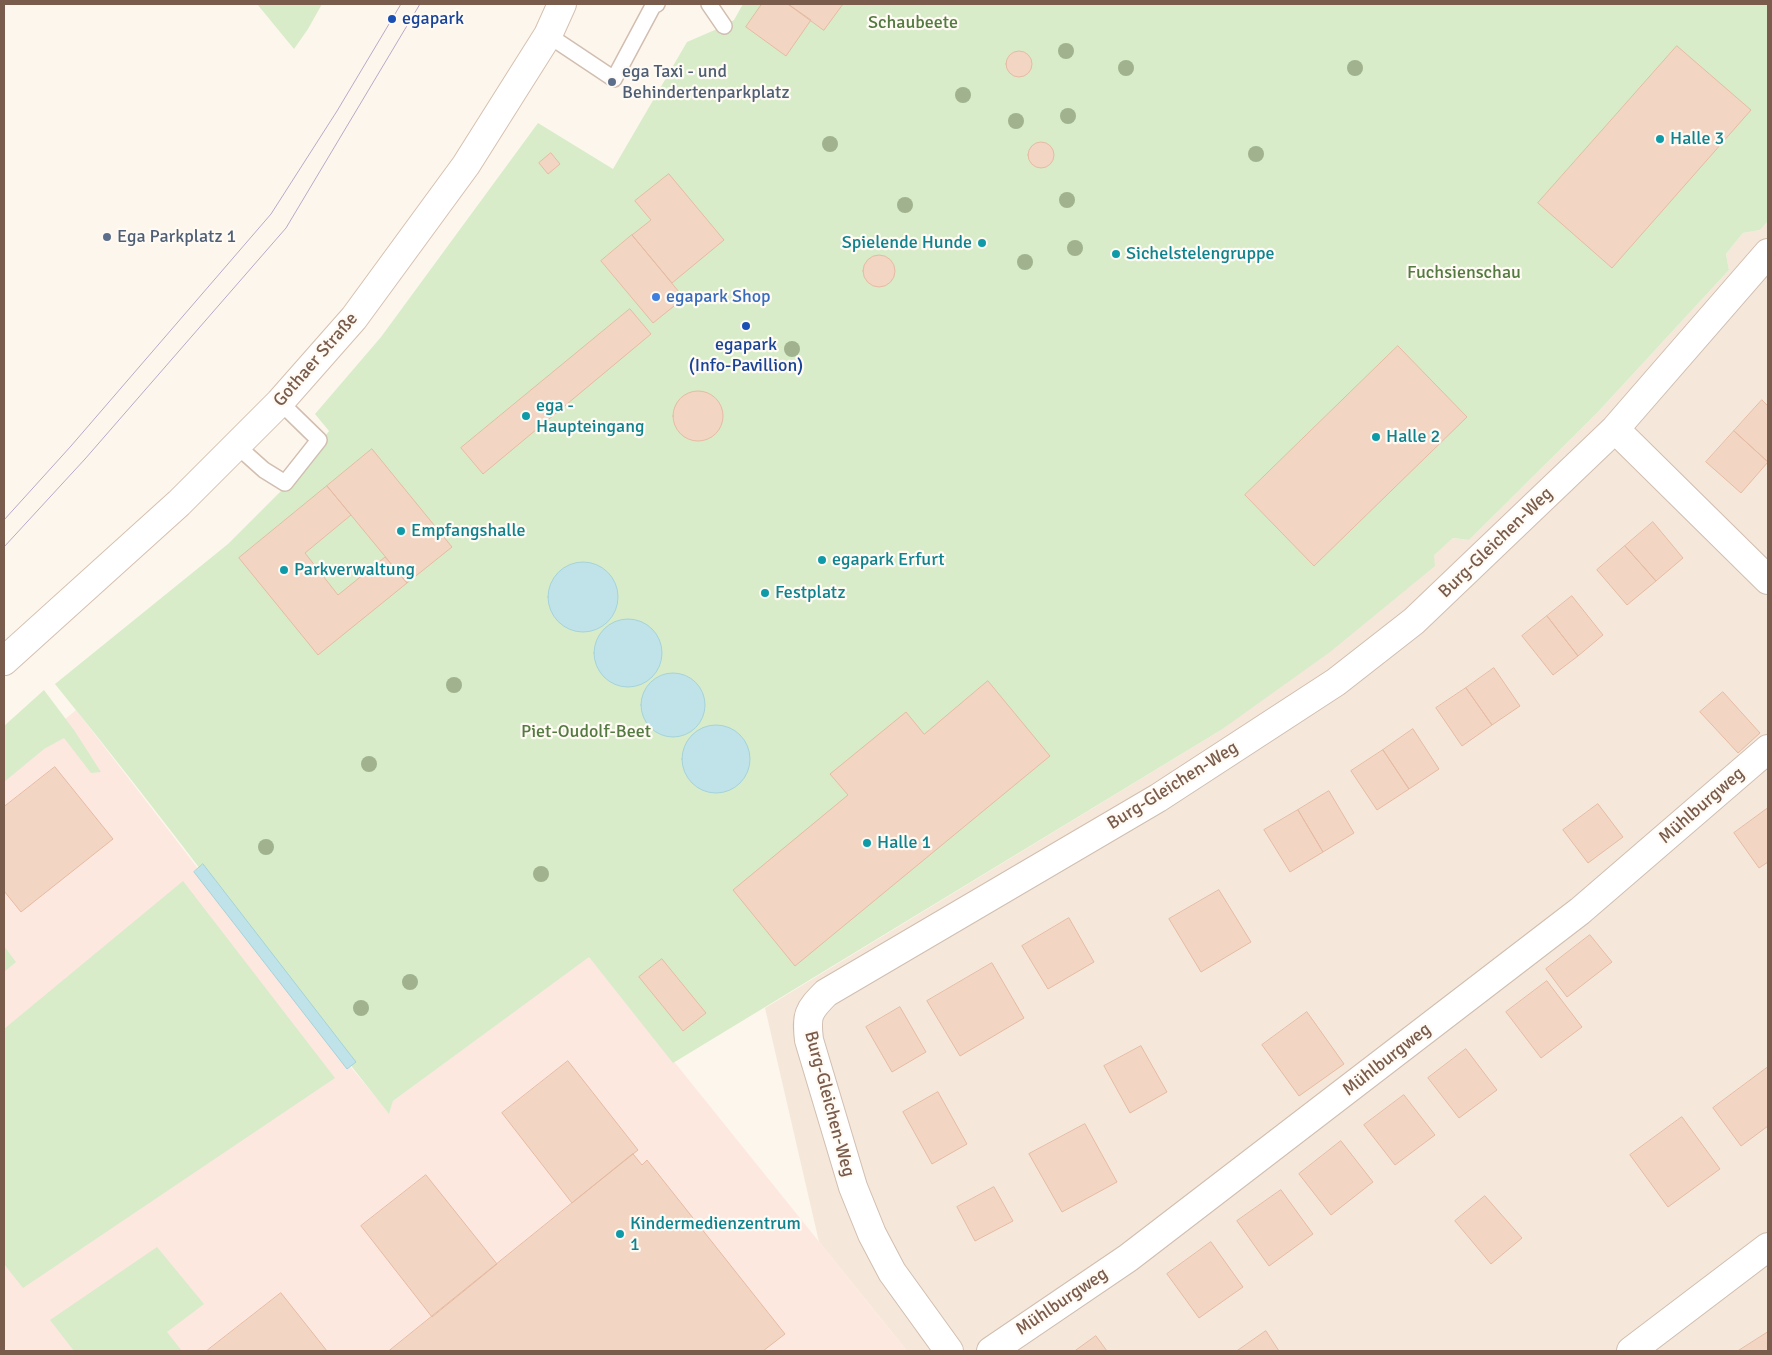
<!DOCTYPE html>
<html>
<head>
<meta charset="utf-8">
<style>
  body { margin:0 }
  #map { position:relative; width:1772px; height:1355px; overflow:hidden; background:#fdf6ec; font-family:Signika,sans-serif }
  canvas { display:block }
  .frame { position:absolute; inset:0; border:5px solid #7a5c4d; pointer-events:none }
</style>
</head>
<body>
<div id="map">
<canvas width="1772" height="1355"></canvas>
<div class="frame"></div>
</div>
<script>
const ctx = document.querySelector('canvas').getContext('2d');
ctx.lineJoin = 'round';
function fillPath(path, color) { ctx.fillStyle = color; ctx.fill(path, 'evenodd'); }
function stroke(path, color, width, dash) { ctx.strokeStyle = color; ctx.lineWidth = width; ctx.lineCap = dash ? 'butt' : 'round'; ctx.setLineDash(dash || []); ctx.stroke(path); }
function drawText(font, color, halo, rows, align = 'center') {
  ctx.font = font + ' Signika,sans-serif'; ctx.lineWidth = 4.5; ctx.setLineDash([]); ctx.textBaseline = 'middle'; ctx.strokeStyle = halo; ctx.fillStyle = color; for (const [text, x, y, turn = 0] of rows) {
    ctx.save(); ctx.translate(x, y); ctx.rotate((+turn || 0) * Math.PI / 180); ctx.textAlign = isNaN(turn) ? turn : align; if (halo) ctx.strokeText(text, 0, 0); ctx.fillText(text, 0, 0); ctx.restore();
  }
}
fillPath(new Path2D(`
  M1768 221V1351H907L819 1242 765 1008 1221 730 1453 538 1469 540 1597 413 1729 270 1726 254 1743 233 1760 230Z`), '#f5e8da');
fillPath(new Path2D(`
  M76 710 350 1066 389 1113 393 1101 589 956 907 1351H4V771Z`), '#fde8e0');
fillPath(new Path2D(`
  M257 4H322L308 29 294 49Z
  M743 4H1768V221L1760 230 1743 233 1726 254 1729 270 1597 413 1469 540 1453 538 1434 555 1435 566 1330 652 1221 730 673 1063 589 957 393 1101 389 1114C276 972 170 825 55 684L228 544 287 485 329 431 315 414 381 337 538 123 613 169 687 42 724 26 734 20Z
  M44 690 74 730 101 772 91 773 64 738 44 749 4 782V726Z
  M183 881 335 1078 23 1288 4 1264V1029Z
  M4 946 16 962 4 972Z
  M157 1247 204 1304 167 1332 182 1351H74L50 1320Z`), '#d8ecc9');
const water = new Path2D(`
  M548 597a35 35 0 1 1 70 0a35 35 0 1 1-70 0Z
  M594 653a34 34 0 1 1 68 0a34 34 0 1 1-68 0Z
  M641 705a32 32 0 1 1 64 0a32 32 0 1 1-64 0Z
  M682 759a34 34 0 1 1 68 0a34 34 0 1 1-68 0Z
  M203 864 356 1062 347 1069 194 872Z`);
fillPath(water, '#bfe3e8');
stroke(water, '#a5d3da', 1);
const building = new Path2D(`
  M762 4H788L811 20 786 56 746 27Z
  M788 4H843L824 30Z
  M1677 46 1751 110 1612 268 1538 203Z
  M1006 64a13 13 0 1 1 26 0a13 13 0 1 1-26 0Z
  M1028 155a13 13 0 1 1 26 0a13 13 0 1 1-26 0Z
  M551 153 560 164 548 174 539 163Z
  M669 174 724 240 672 283 632 235 651 220 635 201Z
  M632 235 684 298 653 323 601 261Z
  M863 271a16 16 0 1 1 32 0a16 16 0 1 1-32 0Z
  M630 309 651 334 483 474 461 448Z
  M1398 346 1467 417 1314 566 1245 495Z
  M673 416a25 25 0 1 1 50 0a25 25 0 1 1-50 0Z
  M1762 400 1768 406V462L1734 431Z
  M1734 431 1768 462 1741 493 1706 462Z
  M372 449 452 547 407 583 327 486Z
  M327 486 351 515 305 553 338 595 385 557 407 583 318 655 239 558Z
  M1653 522 1683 558 1656 581 1625 546Z
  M1625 546 1656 581 1627 605 1597 570Z
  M1572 596 1603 635 1578 656 1547 616Z
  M1547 616 1578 656 1553 675 1522 636Z
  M1494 668 1520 706 1492 725 1466 688Z
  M988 681 1050 756 795 966 733 890 848 795 830 774 906 712 924 734Z
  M1466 688 1492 725 1462 746 1436 708Z
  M1723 692 1760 733 1738 753 1700 712Z
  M1413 729 1439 769 1409 789 1383 750Z
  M1383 750 1409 789 1377 810 1351 771Z
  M55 767 113 839 21 912 4 891V807Z
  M1329 791 1354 833 1323 852 1298 810Z
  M1598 804 1623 837 1588 863 1563 830Z
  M1768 808V862L1759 868 1734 833Z
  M1298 810 1323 852 1290 872 1264 830Z
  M1219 890 1251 942 1201 972 1169 919Z
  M1069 918 1094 962 1048 989 1022 946Z
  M1590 935 1612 962 1567 997 1546 969Z
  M662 959 706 1013 683 1031 639 977Z
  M992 963 1024 1018 960 1056 927 1001Z
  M1547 981 1582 1027 1541 1058 1506 1012Z
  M900 1007 926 1052 892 1072 866 1027Z
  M1307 1012 1344 1064 1299 1096 1262 1045Z
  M1141 1046 1167 1092 1130 1113 1104 1066Z
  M1466 1049 1497 1090 1459 1118 1428 1078Z
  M568 1061 638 1150 572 1203 502 1113Z
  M1768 1067V1126L1741 1146 1713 1108Z
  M938 1092 967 1144 932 1164 903 1112Z
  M1404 1095 1435 1135 1395 1165 1364 1125Z
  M1682 1117 1720 1169 1668 1207 1630 1155Z
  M1085 1124 1117 1182 1062 1212 1029 1154Z
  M1341 1141 1373 1182 1331 1215 1299 1174Z
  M633 1154 642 1165 647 1160 785 1334 763 1351H389Z
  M426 1175 497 1264 432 1317 361 1226Z
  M994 1187 1013 1221 975 1241 957 1207Z
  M1281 1190 1313 1234 1269 1266 1237 1221Z
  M1485 1196 1522 1238 1491 1264 1455 1221Z
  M1211 1242 1243 1287 1199 1318 1167 1274Z
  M281 1293 327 1351H209L208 1350Z
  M1266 1331 1279 1351H1237Z
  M1768 1332V1351H1738Z
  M1096 1336 1107 1351H1075Z`);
fillPath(building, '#f3d5c3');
stroke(building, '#e6bba3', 1);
const lane = new Path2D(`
  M709 4 724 26
  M548 35 614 79 653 6 657 4
  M236 445 264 470 285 483 319 440 280 402`);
const street = new Path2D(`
  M1615 429 1768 580
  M949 1351 892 1272 872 1234 853 1187 809 1040C806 1015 808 1011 826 993L1158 798 1336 682 1414 621 1615 429 1768 253
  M991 1351 1128 1258 1580 911 1768 749
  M1631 1351 1768 1247`);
const secondary = new Path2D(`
  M4 661 179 503 280 402 354 318 466 165 548 35 562 4`);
stroke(lane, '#d1beb0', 18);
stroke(street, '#d1beb0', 30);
stroke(secondary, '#d6c0b0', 30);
stroke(lane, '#fff', 15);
stroke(street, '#fff', 28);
stroke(secondary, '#fff', 28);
stroke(new Path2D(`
  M4 520 71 446 271 214 337 111 401 4
  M4 547 85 459 286 228 420 4`), '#b9a8c9', 1);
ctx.fillStyle = '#a0b28e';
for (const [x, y] of [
  [1066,51],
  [1126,68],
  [1355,68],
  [963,95],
  [1068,116],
  [1016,121],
  [830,144],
  [1256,154],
  [1067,200],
  [905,205],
  [1075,248],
  [1025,262],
  [792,349],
  [454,685],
  [369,764],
  [266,847],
  [541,874],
  [410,982],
  [361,1008]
]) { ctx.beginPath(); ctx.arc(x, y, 8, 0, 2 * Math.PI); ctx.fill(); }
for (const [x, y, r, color] of [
  [392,19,5,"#1a4fb4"],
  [612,82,5,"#5c6f8a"],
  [1660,139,5,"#0f9aa8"],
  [107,237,5,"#5c6f8a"],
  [982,243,5,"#0f9aa8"],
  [1116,254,5,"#0f9aa8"],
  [656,297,5,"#3f7fe0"],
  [746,326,5,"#1a4fb4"],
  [526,416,5,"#0f9aa8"],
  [1376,437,5,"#0f9aa8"],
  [401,531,5,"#0f9aa8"],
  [822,560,5,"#0f9aa8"],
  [284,570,5,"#0f9aa8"],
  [765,593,5,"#0f9aa8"],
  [867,843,5,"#0f9aa8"],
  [620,1234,5,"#0f9aa8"]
]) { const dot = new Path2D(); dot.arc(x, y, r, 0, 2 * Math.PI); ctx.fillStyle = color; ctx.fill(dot); stroke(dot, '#fffaf3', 2); }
drawText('18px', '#164399', '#fffaf3', [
  ["egapark",402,19],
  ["egapark",746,345,"center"],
  ["(Info-Pavillion)",746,366,"center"]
], 'left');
drawText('18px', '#537a41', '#fffaf3', [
  ["Schaubeete",913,23],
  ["Fuchsienschau",1464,273],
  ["Piet-Oudolf-Beet",586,732]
]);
drawText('18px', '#4e5e75', '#fffaf3', [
  ["ega Taxi - und",622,72],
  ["Behindertenparkplatz",622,93],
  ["Ega Parkplatz 1",117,237]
], 'left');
drawText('18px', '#0d838f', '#fffaf3', [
  ["Halle 3",1670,139],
  ["Spielende Hunde",972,243,"right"],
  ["Sichelstelengruppe",1126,254],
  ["ega -",536,406],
  ["Haupteingang",536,427],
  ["Halle 2",1386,437],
  ["Empfangshalle",411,531],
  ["egapark Erfurt",832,560],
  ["Parkverwaltung",294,570],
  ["Festplatz",775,593],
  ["Halle 1",877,843],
  ["Kindermedienzentrum",630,1224],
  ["1",630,1245]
], 'left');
drawText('18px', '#366cbe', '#fffaf3', [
  ["egapark Shop",666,297]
], 'left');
drawText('18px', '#7a5c4d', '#fffaf3', [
  ["Gothaer Straße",316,360,-49],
  ["Burg-Gleichen-Weg",1496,543,-44],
  ["Burg-Gleichen-Weg",1173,786,-32],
  ["Mühlburgweg",1702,806,-41],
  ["Mühlburgweg",1387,1060,-38],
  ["Burg-Gleichen-Weg",829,1104,75],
  ["Mühlburgweg",1062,1302,-34]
]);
</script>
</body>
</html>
